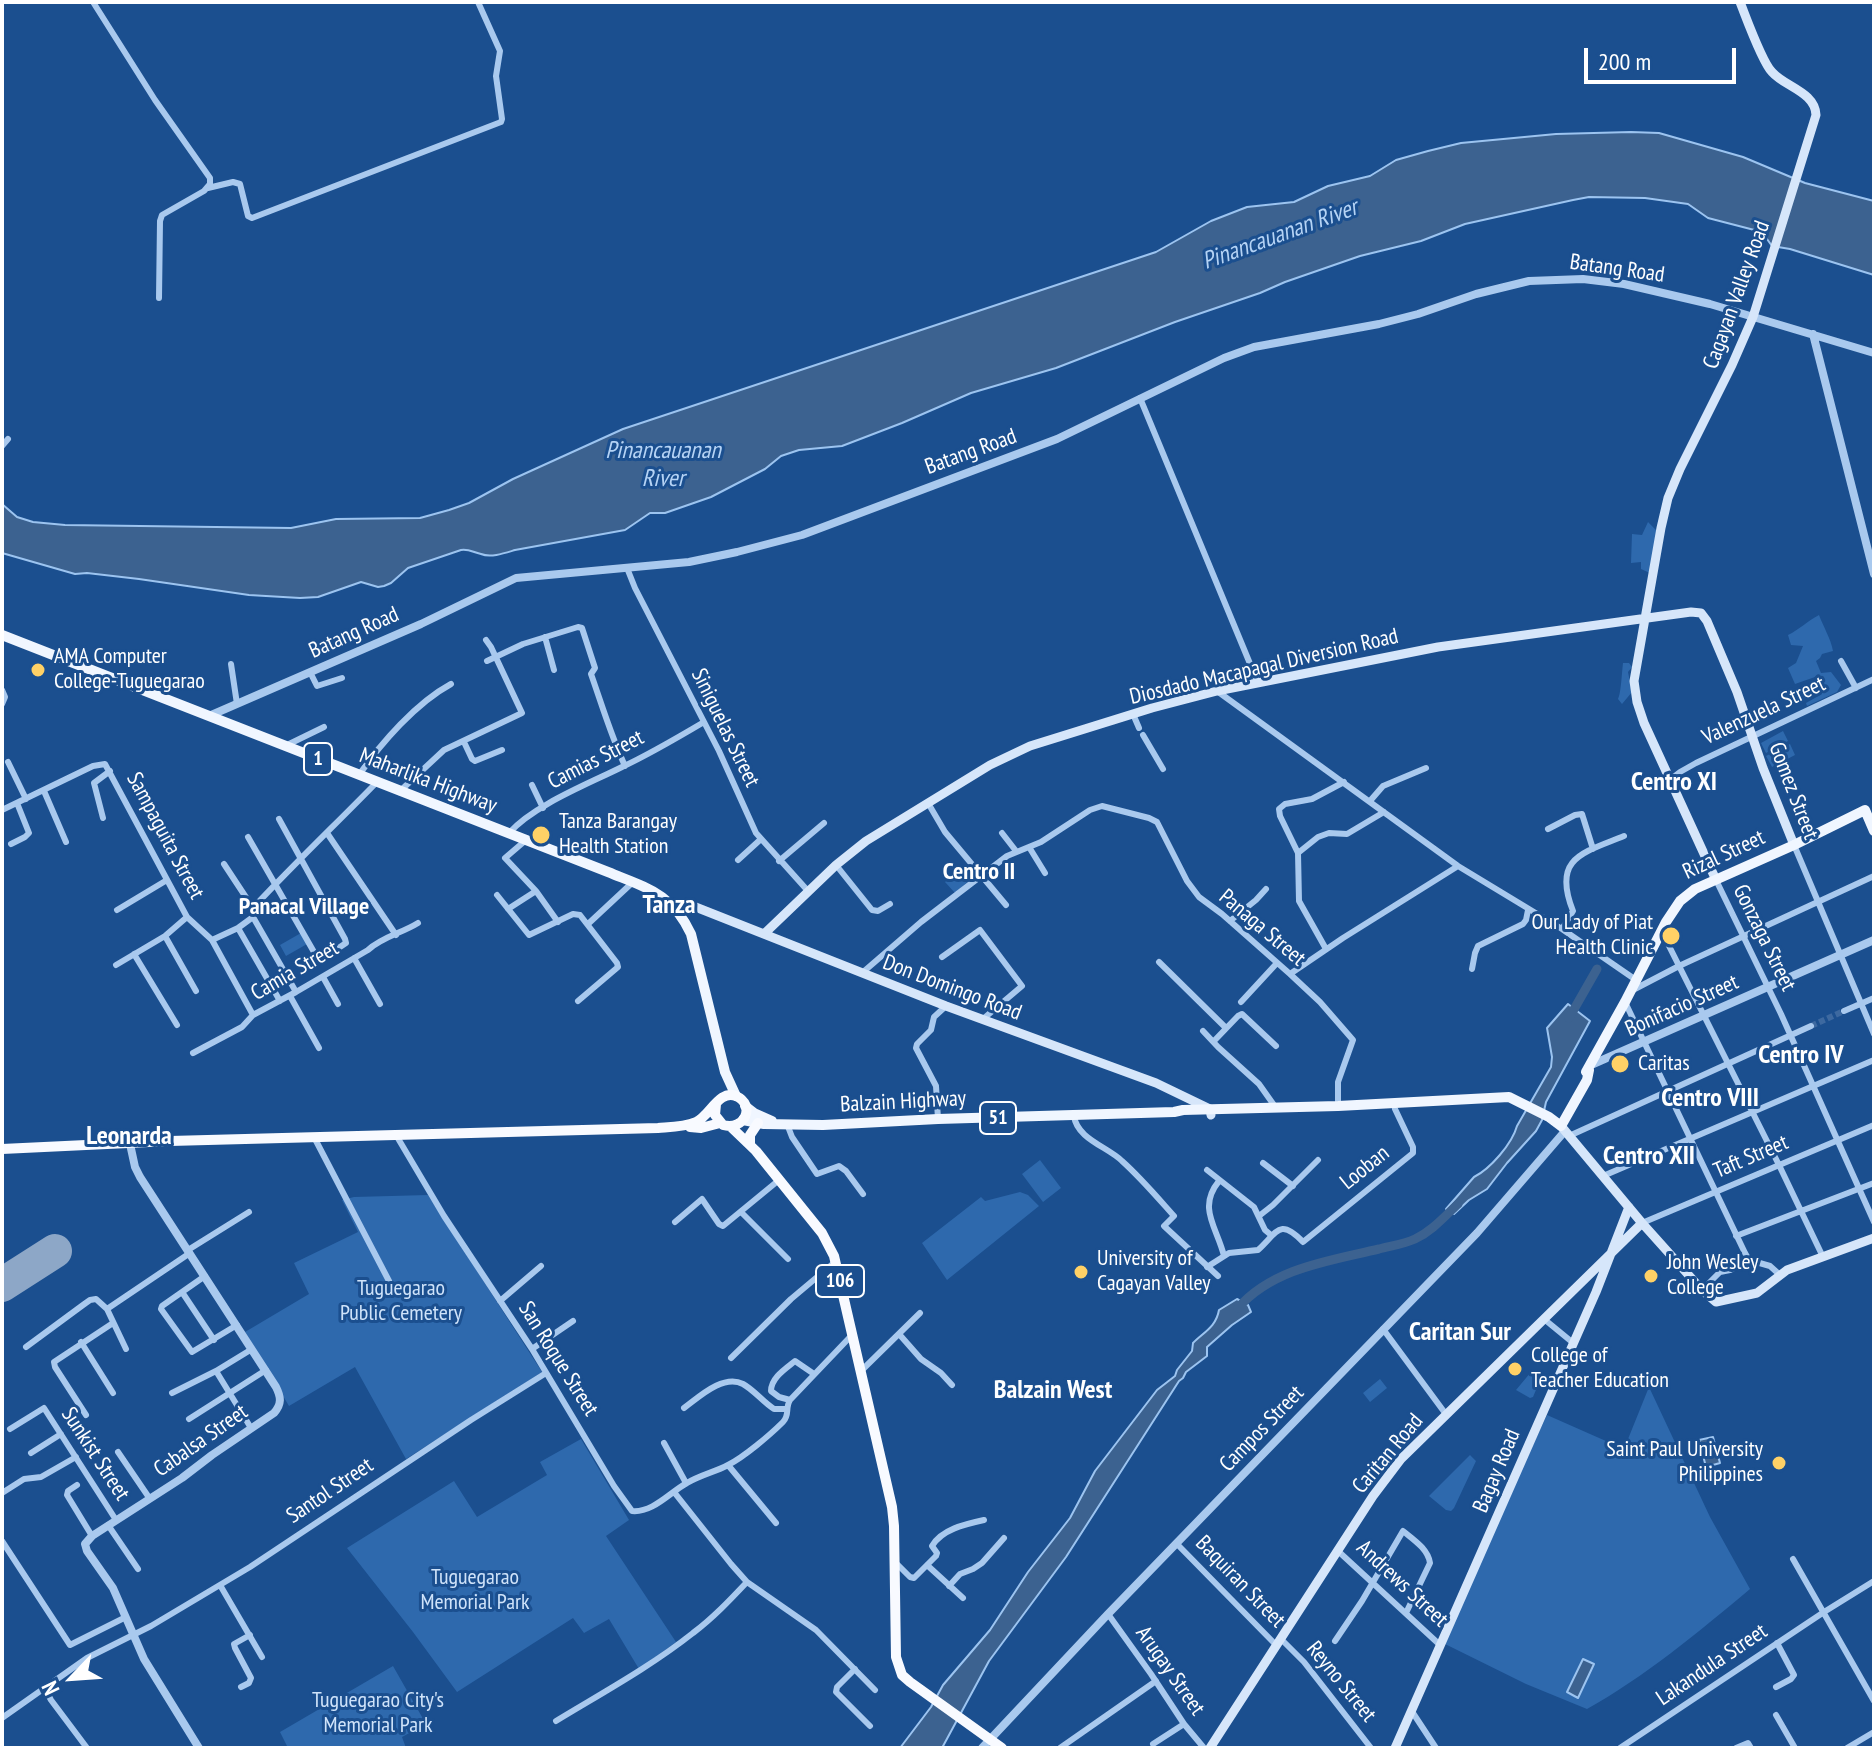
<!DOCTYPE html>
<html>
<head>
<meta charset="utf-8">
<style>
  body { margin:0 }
  #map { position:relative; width:1876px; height:1750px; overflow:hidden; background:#1b4f8f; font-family:"PT Sans Narrow",sans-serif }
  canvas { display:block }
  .frame { position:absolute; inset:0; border:4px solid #fff; pointer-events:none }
  .north { position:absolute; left:32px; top:1638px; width:80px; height:80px; -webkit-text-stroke:6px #1b4f8f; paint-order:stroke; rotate:245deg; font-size:22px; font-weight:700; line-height:32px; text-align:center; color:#fff }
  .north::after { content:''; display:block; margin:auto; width:28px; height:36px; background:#fff; clip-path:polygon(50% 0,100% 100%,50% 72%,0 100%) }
  .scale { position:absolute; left:1584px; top:48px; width:152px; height:36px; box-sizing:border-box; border:4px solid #fff; border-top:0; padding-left:10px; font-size:24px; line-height:28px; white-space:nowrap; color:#fff; -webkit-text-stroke:6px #1b4f8f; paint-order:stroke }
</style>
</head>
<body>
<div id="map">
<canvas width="1876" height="1750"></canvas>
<div class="frame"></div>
<div class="north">N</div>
<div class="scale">200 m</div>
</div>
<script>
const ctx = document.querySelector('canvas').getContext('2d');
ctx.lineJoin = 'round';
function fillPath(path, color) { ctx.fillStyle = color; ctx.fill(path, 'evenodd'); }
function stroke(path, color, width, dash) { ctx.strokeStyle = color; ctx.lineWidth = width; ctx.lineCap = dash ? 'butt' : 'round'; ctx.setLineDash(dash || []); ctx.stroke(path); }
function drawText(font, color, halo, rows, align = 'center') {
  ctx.font = font + ' "PT Sans Narrow",sans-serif'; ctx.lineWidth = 6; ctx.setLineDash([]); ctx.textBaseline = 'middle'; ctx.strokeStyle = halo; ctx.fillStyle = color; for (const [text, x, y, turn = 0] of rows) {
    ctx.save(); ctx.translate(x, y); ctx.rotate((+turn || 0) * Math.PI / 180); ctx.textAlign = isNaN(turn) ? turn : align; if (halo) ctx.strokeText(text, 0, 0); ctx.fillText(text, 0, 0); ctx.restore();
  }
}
fillPath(new Path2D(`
  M1648 522 1657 531 1650 573 1641 569V562L1631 563 1632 534 1642 535Z
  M1819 615C1823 626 1831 639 1833 651L1822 654 1820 658 1816 661 1821 673 1831 672 1841 685 1837 692 1807 706 1806 703 1822 694 1815 677 1795 684 1788 668 1796 663 1803 646 1791 645 1788 635C1799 630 1807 621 1819 615Z
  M1623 663H1629L1632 667 1628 672 1632 692 1622 704 1618 699C1621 694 1622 671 1623 663Z
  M1783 731 1788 741 1766 753 1761 743Z
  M1790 744 1795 755 1772 767 1766 756Z
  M965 864 975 875 955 893 945 882Z
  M301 933 307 944 286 956 280 945Z
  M1040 1160 1061 1188 1043 1202 1022 1174Z
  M1020 1192 1028 1195 1039 1206 947 1280 922 1243 981 1197 985 1201Z
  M428 1195 542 1372 406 1459 355 1367 289 1406 245 1332 309 1294 294 1263 358 1232 342 1200 354 1197Z
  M1531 1372H1535L1541 1378 1533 1397 1530 1398 1516 1390Z
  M1380 1379 1387 1388 1370 1402 1363 1393Z
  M1649 1387 1710 1517 1750 1589C1700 1631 1643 1678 1587 1709L1526 1684 1445 1644 1486 1546 1547 1415 1624 1449Z
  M581 1439 629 1520 606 1536 676 1642 639 1669 609 1619 584 1633 573 1618 457 1692 413 1632 347 1548 454 1481 477 1517 547 1475 540 1462Z
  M1470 1455 1476 1461 1454 1508 1451 1511 1446 1510 1429 1496Z
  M393 1666 426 1724 402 1737 406 1748H288L280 1732Z`), '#2e69ad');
const water = new Path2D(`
  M1631 132 1659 133 1743 157 1805 183 1874 201V275L1790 249 1772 246 1762 232 1708 218 1688 204 1645 198 1589 197 1573 200 1465 224 1421 241 1360 256 1285 282 1260 293 1175 322 1056 368 971 393 902 423 842 446 799 450 781 456 765 469 711 497 665 513H650L625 530 515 550C505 553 491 558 481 554 472 552 470 549 461 550L408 568 391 583 384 586 378 587 361 582 318 597 300 598 249 595 139 579 87 573 75 574 2 553V504L17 517 33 522 65 525 291 528 336 519 420 518 449 510 469 503 513 479 623 429 1156 252 1211 221 1247 207 1294 202 1328 186 1370 176 1396 160 1428 151 1461 143 1556 134Z
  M1568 1004 1590 1021 1546 1102 1542 1120 1536 1131 1507 1163 1487 1189 1469 1200 1454 1214 1446 1209 1474 1177C1490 1169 1512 1144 1517 1126L1551 1067 1552 1057 1547 1028Z
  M1237 1299 1248 1305 1251 1312 1232 1325 1207 1347V1356L1186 1372 1183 1378 1179 1381 1066 1557 989 1661 942 1748H900L931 1707 943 1685 990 1630 1028 1572 1070 1518 1095 1471 1157 1390 1175 1376 1177 1370 1192 1351 1193 1343C1204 1332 1216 1327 1219 1310Z
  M1713 1437 1720 1463 1706 1467 1699 1440Z
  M1583 1659 1594 1664 1578 1698 1567 1692Z`);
fillPath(water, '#3c6290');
stroke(water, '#9cc4f0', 2);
stroke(new Path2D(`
  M1569 1018 1597 969
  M1238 1308C1273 1268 1329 1261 1379 1249 1390 1246 1404 1244 1415 1239 1432 1231 1444 1217 1458 1204`), '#3c6290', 9);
stroke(new Path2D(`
  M2 1285 55 1251`), '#8da7c7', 34);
stroke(new Path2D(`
  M1811 1026 1844 1011`), '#3d69a0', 6, [6, 3]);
stroke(new Path2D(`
  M93 2 155 100 210 178V184L204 191 162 215 160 221 159 298
  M208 188 233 182 240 184 248 216 252 218 501 122 502 119 496 76 500 51 478 2
  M1140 398 1258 683
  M2 446 8 439
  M627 568 635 588 719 751 756 833 808 891
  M545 637 554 670
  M487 661 523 644 578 627 582 628 595 668 591 674C602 705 611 736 625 766
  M1841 661 1856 688
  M231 664 237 704
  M310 672 317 686 342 678
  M2 690 5 697 2 704
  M1217 691 1458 866 1562 929 1636 980
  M1133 714 1139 728
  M1143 735 1163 769
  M464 742 472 759 475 761 502 750
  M285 746 324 727
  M8 762 26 799
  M359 775C381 743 416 703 451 684
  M1671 779 1680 772 1696 763 1874 679
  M532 785 543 808
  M44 791 66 842
  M399 792 444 750 522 713 491 647 486 640
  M1370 801 1383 786 1426 768
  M928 803 945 832 1006 905
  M2 810 93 766 105 764 187 917 212 940 238 928 253 917V908C293 865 336 824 377 782
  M103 818 94 783 110 771
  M279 819 345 939 346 943 340 947
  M1548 829 1575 815 1582 814 1593 849
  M327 833 396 935
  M509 833C534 805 588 784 622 767 650 754 677 738 704 722
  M1002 833 1016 851
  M248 837 318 959
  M526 840 505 858 536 891 558 922
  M11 844 25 837 29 833 17 803
  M1794 845 1874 1034
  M1029 847 1045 873
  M1298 853 1318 837 1329 833 1347 834 1384 812
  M738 860 761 839
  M779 861 824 823
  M224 864 253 908
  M836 865 872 910 878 911 890 904
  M1716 880 1781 1014 1874 1222
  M497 895 529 935 573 914 580 915 617 963 618 967 578 1001
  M508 909 536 891
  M117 910 167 880
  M253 917 296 992
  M1230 921 1256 900 1266 889
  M588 924 633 882
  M238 928 280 1001
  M1562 929 1573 911C1552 858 1582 853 1624 836
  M1661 930 1779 1165 1823 1257
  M165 936 196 991
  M212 940 253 1015
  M1326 949 1299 901 1298 853 1280 816 1279 809 1285 804 1312 799 1344 782
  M134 954 177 1025
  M942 957 980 930 1022 986 983 1019
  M354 958 380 1004
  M1159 962 1226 1028
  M116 965 165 936 187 917
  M1472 969 1475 953 1478 946 1523 924 1526 920 1528 910
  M862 973 921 922 1007 856 1041 842 1090 810 1102 806 1149 818 1157 822 1187 881 1199 897 1222 914 1290 974 1320 1002 1353 1040 1338 1082V1106
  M1290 974 1343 938 1458 866
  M323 977 338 1004
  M1631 991 1679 966 1874 876
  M290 996 319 1048
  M1241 1002 1277 963
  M1625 1002 1745 1253 1749 1260 1770 1266 1780 1275
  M1844 1011 1874 998
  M1203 1031 1218 1047 1259 1084 1276 1108
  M1214 1041 1238 1016 1242 1014 1276 1046
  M193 1053 242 1027 253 1015 296 992 368 950C382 937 402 933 418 923
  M1074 1116C1077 1139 1108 1147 1122 1161 1141 1178 1157 1197 1174 1216L1164 1226 1218 1276
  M938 1119 936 1086 916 1048 917 1044 931 1030 934 1017 946 1006
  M787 1124 792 1137 817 1174 839 1166 846 1171 863 1194
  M396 1135 444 1216 532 1349 614 1486 632 1511C653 1513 670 1492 687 1483 700 1475 715 1472 728 1465 744 1457 770 1435 783 1422 790 1415 785 1408 790 1400L851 1336
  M1569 1136 1811 1026
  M314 1137 389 1281
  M1263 1163 1293 1186
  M1207 1170 1254 1207 1265 1230 1271 1235
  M1603 1176 1874 1060
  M1219 1181C1197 1208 1217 1227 1224 1256
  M741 1212 788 1259
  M1259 1216 1273 1205 1318 1160
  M675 1222 702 1199 719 1224 723 1226 779 1180
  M1642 1223 1874 1125
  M1736 1236 1874 1183
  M188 1250 249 1212
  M1207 1267 1229 1253 1258 1250C1277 1233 1279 1217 1303 1242L1413 1153V1147L1395 1109
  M205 1276 162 1306 161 1309 192 1352 237 1325
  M1702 1290 1720 1272 1730 1270 1749 1260
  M182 1292 214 1340
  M500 1301 541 1266
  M107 1309 190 1253
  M1544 1319 1572 1342
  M1383 1329 1445 1413
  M899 1334 921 1359 941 1373 952 1385
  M81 1342 113 1393
  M26 1347 83 1305 90 1300 96 1299 107 1309 126 1349
  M532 1349 573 1321
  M731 1358 791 1299 835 1262
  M216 1371 251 1428
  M860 1372 920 1313
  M172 1393 216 1371 252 1349
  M790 1400 779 1397 771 1391C771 1378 785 1369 795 1361L814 1374
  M684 1408C699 1397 723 1374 743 1384 754 1390 763 1402 774 1409H787
  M86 1415 55 1367 54 1362 113 1323
  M189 1419 266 1370
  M10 1429 44 1408 116 1520
  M664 1443 686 1483
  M118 1452 150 1499
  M31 1453 61 1434
  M728 1465 776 1523
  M77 1485 68 1491 67 1495 92 1536
  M674 1492 731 1564 747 1582 816 1630 875 1690
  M2 1493 24 1479 41 1477 76 1457
  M108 1525 138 1569
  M2 1541 70 1645 126 1617
  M1176 1543 1277 1646
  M1338 1551 1440 1645
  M1793 1559 1874 1701
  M895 1562 910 1577 914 1578 936 1556 937 1553 932 1546C942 1529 966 1524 984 1520
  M927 1565 963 1598
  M220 1585 262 1657
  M949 1586 960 1574 973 1569 982 1563 1004 1538
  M1108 1614 1151 1674 1184 1724 1204 1748
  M1281 1639 1304 1662 1371 1748
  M1335 1641 1362 1601 1403 1531C1414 1540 1428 1549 1430 1563L1406 1613
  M855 1669 837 1687 836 1692 870 1726
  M241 1687 249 1683 251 1678 235 1648 234 1644 250 1635
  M1776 1687 1791 1679 1794 1675 1777 1643
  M45 1689 51 1700 87 1748
  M1411 1710 1436 1748
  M1776 1715 1795 1748
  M2 1718 87 1658 151 1626 250 1567 471 1420 546 1373
  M556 1721C602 1693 650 1667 693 1633 713 1618 730 1600 747 1582
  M1153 1744 1184 1724
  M1060 1748 1156 1681
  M1620 1748 1824 1612 1874 1581
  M1736 1748 1748 1743 1751 1748
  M1847 1748 1874 1732`), '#a9c9ee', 6);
stroke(new Path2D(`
  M1813 334 1874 574
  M209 716 421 624 516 578 689 562 737 552 802 535 1057 439 1224 358 1254 347 1379 324 1418 314 1476 294 1529 281 1583 279 1624 284 1710 304 1874 353
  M1591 1065 1874 940
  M130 1144 135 1167 140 1177 276 1387C281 1397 282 1404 274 1413L212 1455 182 1478 92 1536 85 1544 87 1551 113 1588 144 1659 199 1748
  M982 1748 1108 1614 1477 1233 1565 1131`), '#a9c9ee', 8);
stroke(new Path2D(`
  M1716 880 1644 723 1637 702 1634 681 1661 528 1668 498 1680 469 1732 365 1753 317 1816 115C1815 92 1785 87 1772 72 1762 62 1746 17 1740 2
  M675 907 693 906 946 1006 1156 1083 1210 1109 1211 1115
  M764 934 836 865 866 841 990 765 1030 746 1152 708 1217 691 1438 647 1691 612 1701 613 1707 621 1737 692 1763 768 1794 845
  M1561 1126 1642 1223 1702 1290 1716 1302 1757 1293 1787 1270 1874 1238
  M1210 1748 1373 1496 1401 1459 1642 1223
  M1395 1748 1596 1292 1629 1207`), '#d6e6fa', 9);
stroke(new Path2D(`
  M2 635 608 872C647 888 672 893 691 934L725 1072 736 1096
  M1586 1072 1625 1002 1666 922 1680 901 1695 889 1794 845 1865 810 1874 831
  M745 1106 754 1113 772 1121
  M743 1120 764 1124 823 1125 938 1119 1174 1112 1183 1110 1338 1106 1509 1097 1549 1117 1561 1126 1587 1080 1589 1070`), '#f0f6ff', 10);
stroke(new Path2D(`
  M690 1127 701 1128 720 1123
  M731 1127 756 1151 822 1233 834 1256 892 1507 894 1526 896 1657 902 1675 910 1682 1002 1748
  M750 1145V1135L758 1123
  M2 1149 170 1141 658 1128C670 1127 684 1127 696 1122 710 1116 719 1089 736 1096 756 1105 745 1131 723 1125L715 1115 716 1104`), '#f8faff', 10);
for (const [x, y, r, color] of [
  [38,670,8,"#ffd166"],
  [541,835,10,"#ffd166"],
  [1671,936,10,"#ffd166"],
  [1620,1064,10,"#ffd166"],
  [1081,1272,8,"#ffd166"],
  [1651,1276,8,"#ffd166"],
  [1515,1369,8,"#ffd166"],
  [1779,1463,8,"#ffd166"]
]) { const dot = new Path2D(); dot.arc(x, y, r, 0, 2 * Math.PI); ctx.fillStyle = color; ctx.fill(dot); stroke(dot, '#1b4f8f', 3); }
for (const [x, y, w] of [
  [318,759,28],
  [998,1118,36],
  [840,1281,48]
]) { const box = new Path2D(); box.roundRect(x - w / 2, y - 16, w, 32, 6); ctx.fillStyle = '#1b4f8f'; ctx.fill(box); stroke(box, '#fff', 2); }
drawText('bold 20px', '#fff', null, [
  ["1",318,759],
  ["51",998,1118],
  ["106",840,1281]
]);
drawText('22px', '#fff', '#1b4f8f', [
  ["Batang Road",1617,269,8],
  ["Cagayan Valley Road",1737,295,-70],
  ["Batang Road",971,452,-20],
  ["Batang Road",354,633,-24],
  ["Diosdado Macapagal Diversion Road",1264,667,-13],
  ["Valenzuela Street",1764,711,-25],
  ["Siniguelas Street",725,728,64],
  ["Camias Street",596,760,-27],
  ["Maharlika Highway",428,781,21],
  ["Gomez Street",1793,791,69],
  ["Sampaguita Street",165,836,62],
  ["Rizal Street",1724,855,-25],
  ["Panaga Street",1262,928,40],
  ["Gonzaga Street",1764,938,64],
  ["Camia Street",295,971,-30],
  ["Don Domingo Road",952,988,21],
  ["Bonifacio Street",1682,1006,-24],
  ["Balzain Highway",903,1102,-3],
  ["Taft Street",1751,1157,-23],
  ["Looban",1365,1168,-39],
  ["San Roque Street",558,1359,58],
  ["Campos Street",1262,1429,-46],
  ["Cabalsa Street",201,1441,-35],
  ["Sunkist Street",95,1454,57],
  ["Caritan Road",1388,1454,-50],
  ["Bagay Road",1497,1471,-67],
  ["Santol Street",330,1491,-34],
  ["Baquiran Street",1240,1582,46],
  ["Andrews Street",1402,1584,43],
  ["Lakandula Street",1712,1665,-34],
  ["Arugay Street",1170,1671,55],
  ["Reyno Street",1341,1682,51]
]);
drawText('22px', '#fff', '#1b4f8f', [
  ["AMA Computer",54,657],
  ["College-Tuguegarao",54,682],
  ["Tanza Barangay",559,822],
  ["Health Station",559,847],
  ["Our Lady of Piat",1653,923,"right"],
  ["Health Clinic",1653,948,"right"],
  ["Caritas",1638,1064],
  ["University of",1097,1259],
  ["Cagayan Valley",1097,1284],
  ["John Wesley",1667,1263],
  ["College",1667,1288],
  ["College of",1531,1356],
  ["Teacher Education",1531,1381],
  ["Saint Paul University",1763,1450,"right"],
  ["Philippines",1763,1475,"right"]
], 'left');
drawText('22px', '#cfe3fa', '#1b4f8f', [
  ["Tuguegarao",401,1289],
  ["Public Cemetery",401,1314],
  ["Tuguegarao",475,1578],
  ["Memorial Park",475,1603],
  ["Tuguegarao City's",378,1701],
  ["Memorial Park",378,1726]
]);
drawText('italic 24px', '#b5d3f5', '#1b4f8f', [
  ["Pinancauanan River",1280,235,-20],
  ["Pinancauanan",663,451],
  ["River",663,479]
]);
drawText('bold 24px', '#fff', '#1b4f8f', [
  ["Centro II",979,872],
  ["Panacal Village",304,907]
]);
drawText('bold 26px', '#fff', '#1b4f8f', [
  ["Centro XI",1674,783],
  ["Tanza",669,906],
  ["Centro IV",1801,1056],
  ["Centro VIII",1710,1099],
  ["Leonarda",129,1137],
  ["Centro XII",1649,1157],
  ["Caritan Sur",1460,1333],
  ["Balzain West",1053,1391]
]);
</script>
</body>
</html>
